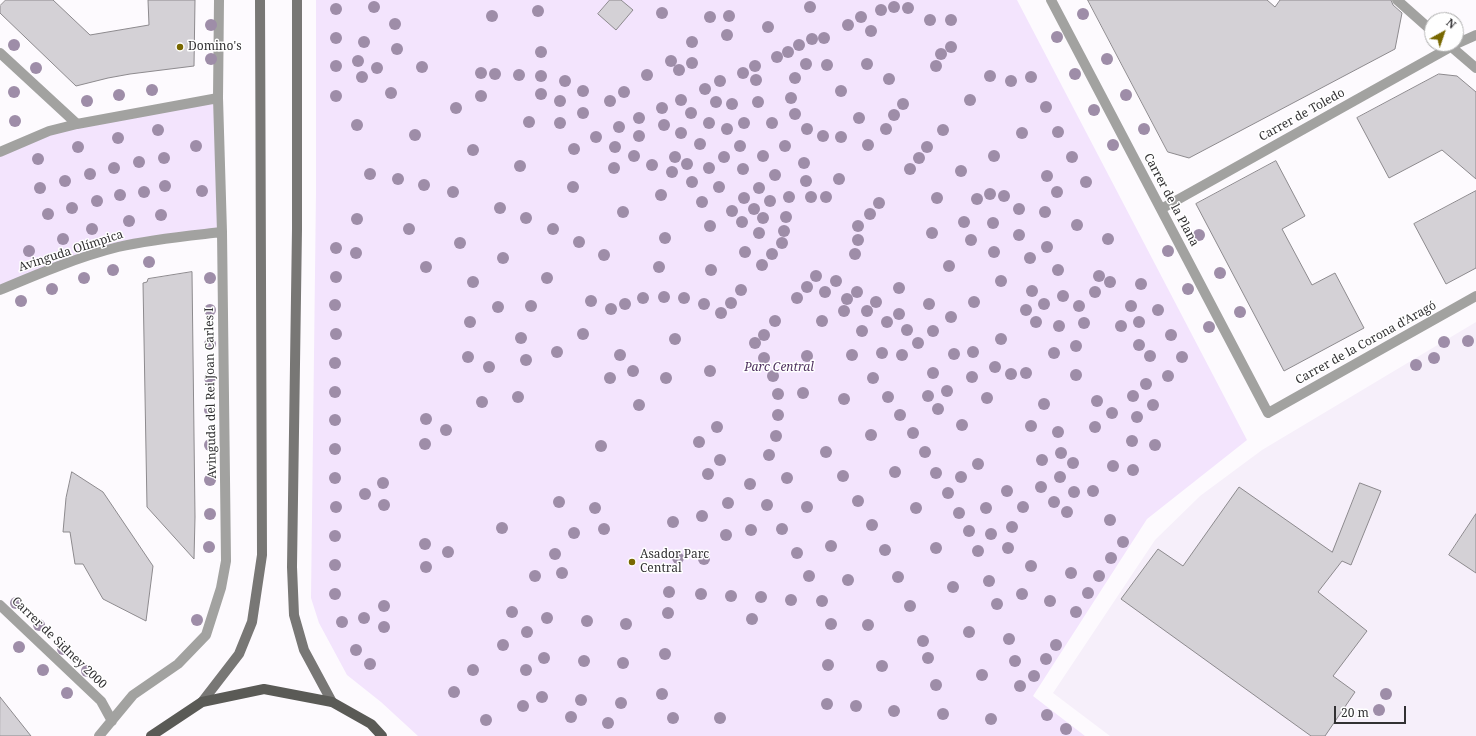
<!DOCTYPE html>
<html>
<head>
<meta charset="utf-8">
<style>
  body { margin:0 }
  #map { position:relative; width:1476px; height:736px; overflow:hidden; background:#fdfafe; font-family:"Noto Serif",serif }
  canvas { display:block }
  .north { position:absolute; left:1424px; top:12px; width:40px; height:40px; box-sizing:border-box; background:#fff; border:1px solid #adadad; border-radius:50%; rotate:40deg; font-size:11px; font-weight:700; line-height:16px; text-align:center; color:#323133 }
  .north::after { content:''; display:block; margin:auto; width:14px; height:18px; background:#786800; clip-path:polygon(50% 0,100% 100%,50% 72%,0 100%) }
  .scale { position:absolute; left:1334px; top:706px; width:72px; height:18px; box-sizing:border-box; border:2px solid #323133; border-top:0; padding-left:5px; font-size:12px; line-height:14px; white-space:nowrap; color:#323133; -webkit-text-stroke:3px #fff; paint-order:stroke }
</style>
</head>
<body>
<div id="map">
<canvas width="1476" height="736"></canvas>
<div class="north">N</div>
<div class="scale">20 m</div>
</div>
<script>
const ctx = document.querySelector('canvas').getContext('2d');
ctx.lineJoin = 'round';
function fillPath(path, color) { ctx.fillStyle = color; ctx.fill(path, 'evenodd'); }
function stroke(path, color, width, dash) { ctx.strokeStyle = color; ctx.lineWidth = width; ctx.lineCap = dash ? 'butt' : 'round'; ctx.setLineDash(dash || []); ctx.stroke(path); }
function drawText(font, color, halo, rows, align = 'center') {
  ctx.font = font + ' "Noto Serif",serif'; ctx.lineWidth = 3; ctx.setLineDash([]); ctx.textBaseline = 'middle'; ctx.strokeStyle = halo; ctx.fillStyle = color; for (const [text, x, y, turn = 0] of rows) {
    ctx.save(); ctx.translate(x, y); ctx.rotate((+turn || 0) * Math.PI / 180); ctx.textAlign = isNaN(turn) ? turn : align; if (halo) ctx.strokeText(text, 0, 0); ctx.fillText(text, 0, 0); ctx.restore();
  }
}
fillPath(new Path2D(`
  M1476 322V736H1110L1053 693 1155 540 1200 496 1262 450Z`), '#f6effa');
fillPath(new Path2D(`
  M316 0H1017L1247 440 1147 519 1033 696 1085 736H418L381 702 347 675 319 623 311 598 316 192Z
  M213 98 222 232 118 247 0 291V152L49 131Z`), '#f3e4fd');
const building = new Path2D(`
  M6 0H53L90 35 149 25 148 0H195L194 66 130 74 108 78 76 86 0 13V6Z
  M610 0H621L633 10 616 30 598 14Z
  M1088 0H1267L1275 7 1280 0H1391L1393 5 1402 13 1395 49 1189 158 1168 152Z
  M1439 74 1457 76 1476 92V179L1442 150 1389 178 1357 118Z
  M1276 161 1305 216 1282 229 1312 285 1335 273 1364 328 1284 371 1196 204Z
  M1476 191V268L1446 284 1414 224Z
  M192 272 195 517 194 559 147 507 143 283 147 282 148 279Z
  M72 472 103 492 153 566 146 621 103 599 83 564H75L70 532H63L66 498Z
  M1360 483 1381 491 1351 565 1342 561 1318 592 1367 631 1333 676 1355 692 1325 736H1311L1121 599 1158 549 1183 566 1239 487 1332 552Z
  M1476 514V573L1449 555Z
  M0 697 31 736H0Z`);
fillPath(building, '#d4d1d6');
stroke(building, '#8d8a8e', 1);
stroke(new Path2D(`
  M1051 0 1268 413 1476 296
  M1397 0 1432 31
  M1448 44 1476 68
  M1456 44 1476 35
  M0 53 77 124
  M0 152 49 131 77 124 218 98
  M1161 209 1456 44
  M0 290C38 274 78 257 118 247 152 239 187 236 222 232
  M0 605 101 701 112 721
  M99 736 133 695 178 664 206 635 221 588 226 561 222 232 218 98 219 0`), '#a2a2a0', 10);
stroke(new Path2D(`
  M297 0V229L292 567 294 615 304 650 332 702
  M202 702 239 654 252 622 262 555 260 0`), '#787775', 10);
stroke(new Path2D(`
  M151 736 202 702 264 689 332 702 371 724 382 736`), '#5a5a56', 10);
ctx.fillStyle = '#9e8da8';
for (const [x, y] of [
  [374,7],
  [810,7],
  [894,7],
  [908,8],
  [336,9],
  [881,10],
  [538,11],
  [662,13],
  [1083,14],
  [492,16],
  [729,16],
  [710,17],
  [861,17],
  [930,20],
  [951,20],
  [395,24],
  [211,25],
  [848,25],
  [768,27],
  [871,31],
  [727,35],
  [1057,37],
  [336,38],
  [824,38],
  [812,39],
  [364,42],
  [692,42],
  [14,45],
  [799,45],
  [951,47],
  [397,49],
  [541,52],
  [788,52],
  [941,54],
  [777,57],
  [211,59],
  [1107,59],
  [358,61],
  [671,61],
  [692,63],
  [806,64],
  [867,64],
  [827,65],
  [336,66],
  [755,66],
  [936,66],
  [422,67],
  [36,68],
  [377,68],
  [679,70],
  [481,73],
  [743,73],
  [495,74],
  [1075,74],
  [519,75],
  [647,75],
  [541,76],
  [990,76],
  [362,77],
  [1031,77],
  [795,78],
  [889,79],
  [756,80],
  [565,81],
  [720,81],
  [1011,81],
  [705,89],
  [152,90],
  [583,91],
  [841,91],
  [14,92],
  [624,92],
  [391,93],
  [541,94],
  [119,95],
  [1126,95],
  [336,96],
  [481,96],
  [791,98],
  [681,100],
  [970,100],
  [87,101],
  [560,101],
  [610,101],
  [716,102],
  [758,102],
  [732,104],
  [903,104],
  [1046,107],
  [456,108],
  [662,108],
  [1094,110],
  [583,113],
  [691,113],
  [795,114],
  [894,115],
  [639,118],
  [859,118],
  [15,121],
  [529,122],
  [560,123],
  [709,123],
  [744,123],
  [772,123],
  [357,125],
  [664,125],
  [619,127],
  [727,129],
  [807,129],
  [886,129],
  [1144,129],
  [158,130],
  [943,130],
  [1058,132],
  [681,133],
  [1022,133],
  [415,135],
  [639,136],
  [823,136],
  [596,137],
  [841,137],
  [118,138],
  [700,144],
  [868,145],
  [1113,145],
  [196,146],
  [740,146],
  [785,146],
  [78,147],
  [615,147],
  [927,147],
  [574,149],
  [473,150],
  [634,156],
  [763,156],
  [994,156],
  [675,157],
  [724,157],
  [1072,157],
  [164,158],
  [919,158],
  [38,159],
  [139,162],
  [804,163],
  [687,164],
  [652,165],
  [520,166],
  [114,168],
  [614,168],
  [709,168],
  [743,169],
  [910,169],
  [961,171],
  [672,172],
  [90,174],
  [370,174],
  [775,175],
  [1047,176],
  [398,179],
  [839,179],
  [65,181],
  [806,181],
  [692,182],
  [1086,182],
  [424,185],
  [165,186],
  [573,187],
  [719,187],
  [40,188],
  [759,188],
  [202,191],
  [144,192],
  [453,192],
  [1057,192],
  [990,194],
  [120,195],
  [661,195],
  [1004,196],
  [789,197],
  [811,197],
  [826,197],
  [744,198],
  [937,198],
  [977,199],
  [97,201],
  [770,201],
  [702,202],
  [879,203],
  [72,208],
  [500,208],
  [754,209],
  [1019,209],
  [732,211],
  [623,212],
  [1045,212],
  [48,214],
  [870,214],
  [161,215],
  [786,217],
  [526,218],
  [763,218],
  [357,219],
  [129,221],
  [742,222],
  [964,222],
  [993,223],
  [1077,225],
  [710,226],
  [858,226],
  [92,229],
  [409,229],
  [553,229],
  [784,231],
  [759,233],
  [932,233],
  [1019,235],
  [1199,235],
  [665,238],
  [63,239],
  [1108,239],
  [858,240],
  [971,240],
  [579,242],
  [460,243],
  [782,243],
  [1047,247],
  [336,248],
  [29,251],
  [1168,251],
  [745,252],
  [994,252],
  [356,253],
  [772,254],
  [855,254],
  [604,255],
  [503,258],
  [1030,258],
  [149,262],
  [762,265],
  [949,266],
  [426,267],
  [659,267],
  [113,270],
  [711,270],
  [1058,270],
  [1220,273],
  [816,276],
  [1099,276],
  [336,277],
  [84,278],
  [210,278],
  [547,278],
  [836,281],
  [1001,281],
  [473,282],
  [1110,282],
  [1141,284],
  [807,287],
  [899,288],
  [52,289],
  [1188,289],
  [741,290],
  [1032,291],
  [825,292],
  [857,292],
  [1095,292],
  [1063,296],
  [664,297],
  [643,298],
  [684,298],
  [797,298],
  [847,299],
  [21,301],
  [591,301],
  [876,302],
  [974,302],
  [731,303],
  [625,304],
  [704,304],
  [929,304],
  [1044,304],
  [335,305],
  [531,306],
  [1079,306],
  [1131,306],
  [498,307],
  [611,309],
  [210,310],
  [1026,310],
  [1158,310],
  [844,311],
  [867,311],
  [1240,312],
  [721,313],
  [899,314],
  [951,317],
  [775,321],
  [822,321],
  [470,322],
  [887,322],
  [1036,322],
  [1139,322],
  [1084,323],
  [1059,326],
  [1121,326],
  [1209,327],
  [907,330],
  [862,331],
  [933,331],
  [336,334],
  [583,334],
  [764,335],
  [1171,335],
  [521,338],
  [675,339],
  [1001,339],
  [1468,341],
  [1444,342],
  [755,343],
  [918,343],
  [210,344],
  [1139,345],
  [1076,346],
  [557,352],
  [973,352],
  [882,353],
  [1054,353],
  [954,354],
  [620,355],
  [852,355],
  [902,355],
  [807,356],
  [1150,356],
  [468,357],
  [1182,357],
  [764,358],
  [1434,358],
  [526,360],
  [335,363],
  [1416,365],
  [489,367],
  [995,367],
  [633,371],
  [710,371],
  [933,373],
  [1026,373],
  [1011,374],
  [1076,375],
  [773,376],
  [1168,376],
  [972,377],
  [210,378],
  [610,378],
  [666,378],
  [873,378],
  [1146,384],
  [947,391],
  [335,392],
  [803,393],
  [778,394],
  [928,396],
  [1133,396],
  [518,397],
  [888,397],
  [987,398],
  [844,399],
  [1097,401],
  [482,402],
  [1044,404],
  [639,405],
  [1153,405],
  [938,409],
  [210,410],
  [1112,413],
  [778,415],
  [900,415],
  [1137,417],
  [426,419],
  [335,420],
  [962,425],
  [1031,426],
  [717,427],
  [1095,427],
  [446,430],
  [1058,432],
  [913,433],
  [871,435],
  [776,436],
  [1132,441],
  [699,442],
  [425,444],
  [210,445],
  [1155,445],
  [601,446],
  [335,449],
  [826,452],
  [925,452],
  [1061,453],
  [769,455],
  [720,460],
  [1042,460],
  [1073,463],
  [978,464],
  [1113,466],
  [1133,470],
  [895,472],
  [936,473],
  [708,474],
  [843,476],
  [961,477],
  [1060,477],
  [335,478],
  [787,478],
  [210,480],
  [383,483],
  [750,484],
  [1041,487],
  [1007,491],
  [1093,491],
  [1074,492],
  [948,493],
  [365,494],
  [858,501],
  [559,502],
  [1054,502],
  [728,503],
  [384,505],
  [767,505],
  [336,507],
  [807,507],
  [1023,507],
  [595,508],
  [916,508],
  [986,508],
  [1067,512],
  [959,513],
  [210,514],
  [702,516],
  [1110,520],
  [673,522],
  [872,525],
  [1012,527],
  [502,528],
  [604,529],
  [782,529],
  [751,530],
  [969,531],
  [574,533],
  [991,534],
  [726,535],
  [335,536],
  [1123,542],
  [425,544],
  [831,546],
  [209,547],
  [936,548],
  [1008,548],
  [885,550],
  [978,551],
  [448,552],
  [797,553],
  [555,554],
  [678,558],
  [1111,558],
  [704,559],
  [335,565],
  [1031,566],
  [426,567],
  [562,573],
  [1071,573],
  [535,576],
  [809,576],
  [1099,576],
  [898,577],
  [848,580],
  [989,581],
  [953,587],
  [669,592],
  [1088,593],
  [335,594],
  [701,594],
  [1022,594],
  [731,596],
  [761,597],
  [791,600],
  [822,601],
  [1050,601],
  [16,603],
  [997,604],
  [384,606],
  [910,606],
  [512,612],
  [1076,612],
  [668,613],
  [364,618],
  [547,618],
  [752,619],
  [197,620],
  [587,621],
  [342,622],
  [626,624],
  [831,624],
  [39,625],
  [868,625],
  [384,627],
  [527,632],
  [969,632],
  [1009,639],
  [923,641],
  [503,645],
  [1056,645],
  [19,647],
  [63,649],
  [356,650],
  [665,654],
  [544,658],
  [928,658],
  [1046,659],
  [584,661],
  [1015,661],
  [623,663],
  [370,664],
  [828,665],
  [882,666],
  [43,670],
  [473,670],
  [526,670],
  [87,671],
  [982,675],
  [1034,676],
  [936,685],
  [1020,686],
  [454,692],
  [67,693],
  [662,694],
  [1386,694],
  [542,697],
  [581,700],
  [621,703],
  [827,704],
  [523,706],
  [856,706],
  [1379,710],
  [894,711],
  [943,714],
  [1047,715],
  [571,717],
  [673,718],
  [720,718],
  [991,719],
  [486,720],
  [608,723],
  [1066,729]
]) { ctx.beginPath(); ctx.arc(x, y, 6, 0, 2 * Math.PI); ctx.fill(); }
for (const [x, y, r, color] of [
  [180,47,4,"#786800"],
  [632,562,4,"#786800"]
]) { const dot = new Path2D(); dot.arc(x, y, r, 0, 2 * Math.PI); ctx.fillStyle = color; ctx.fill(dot); stroke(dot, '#fff', 1.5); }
drawText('12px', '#323133', '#fff', [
  ["Domino's",188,47],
  ["Asador Parc",640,555],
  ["Central",640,569]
], 'left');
drawText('12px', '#323133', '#fff', [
  ["Carrer de Toledo",1302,115,-29],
  ["Carrer de la Plana",1171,200,62],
  ["Avinguda Olímpica",71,251,-18],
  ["Carrer de la Corona d'Aragó",1366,343,-29],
  ["Avinguda del Rei Joan Carles I",211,393,-91],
  ["Carrer de Sidney 2000",59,643,44]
]);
drawText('italic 12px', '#503361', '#fff', [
  ["Parc Central",779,368]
]);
</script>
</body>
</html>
